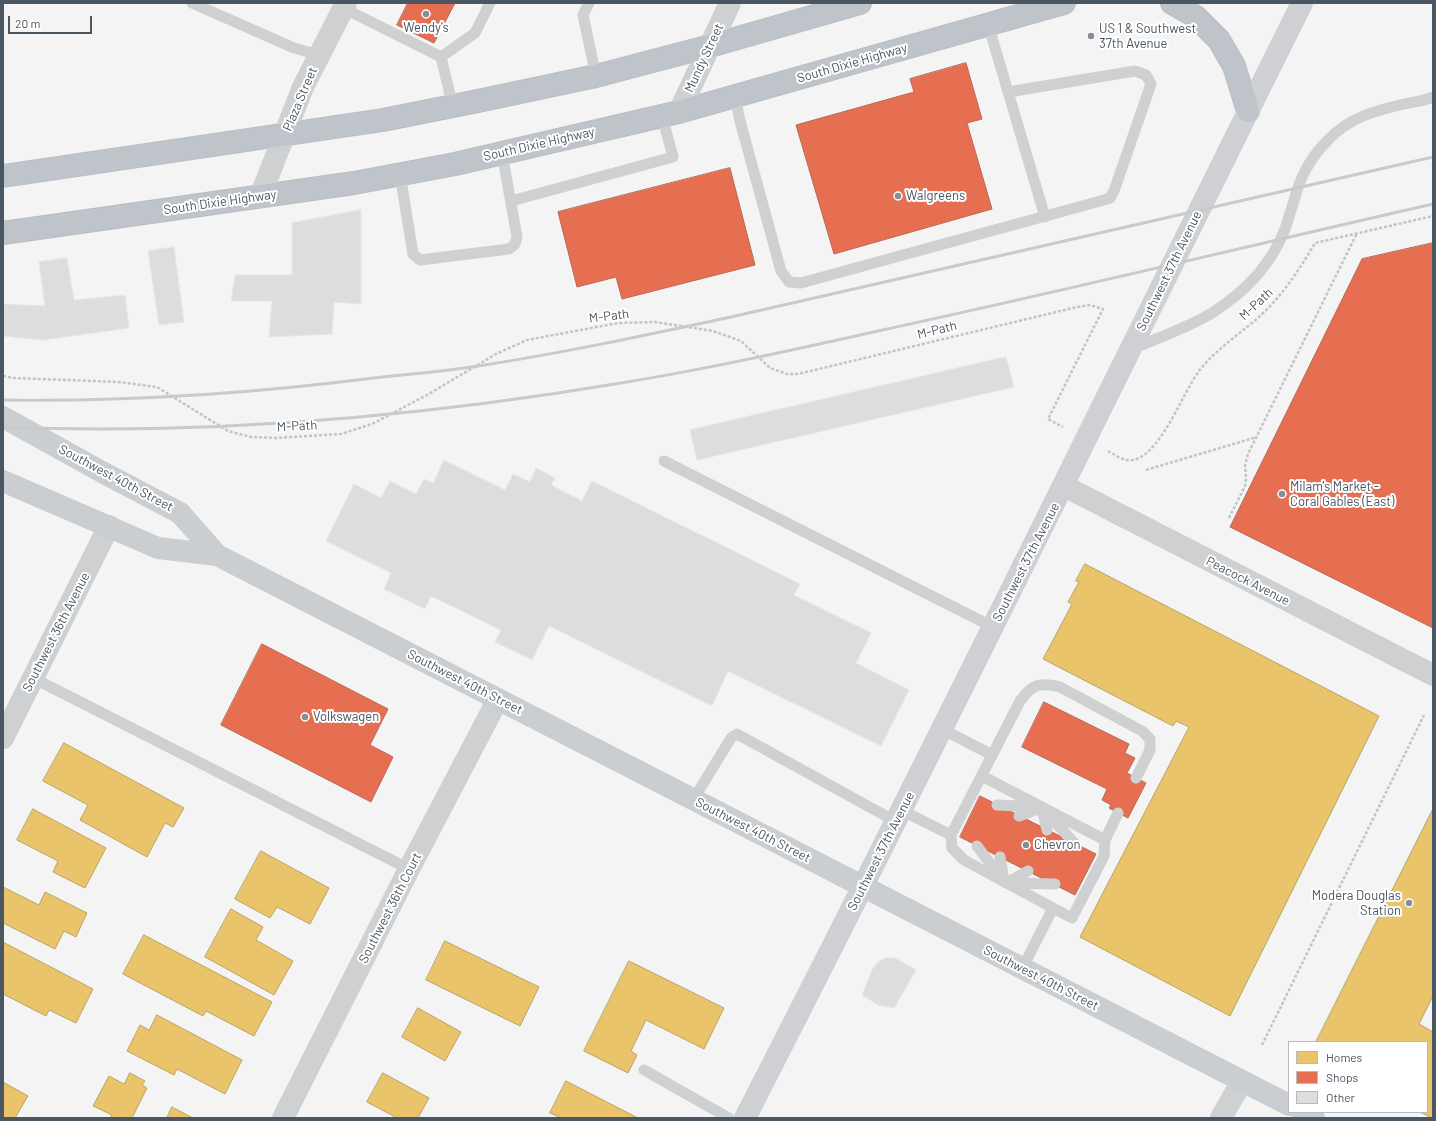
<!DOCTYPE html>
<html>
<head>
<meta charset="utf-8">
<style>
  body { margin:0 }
  #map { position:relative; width:1436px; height:1121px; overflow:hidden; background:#f4f4f4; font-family:Barlow,sans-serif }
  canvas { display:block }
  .frame { position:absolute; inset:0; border:4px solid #4a5661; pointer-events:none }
  .legend { position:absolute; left:1288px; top:1041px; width:140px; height:72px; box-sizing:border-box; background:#fff; border:1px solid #b7bbc0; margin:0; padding:5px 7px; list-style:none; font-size:12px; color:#4a5661 }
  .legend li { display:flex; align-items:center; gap:8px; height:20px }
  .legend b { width:20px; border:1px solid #b7bbc0 }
  .scale { position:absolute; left:8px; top:16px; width:84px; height:18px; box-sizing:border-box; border:2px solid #4a5661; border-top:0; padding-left:5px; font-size:12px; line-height:14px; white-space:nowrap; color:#4a5661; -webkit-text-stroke:3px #fff; paint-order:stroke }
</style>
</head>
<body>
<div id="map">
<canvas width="1436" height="1121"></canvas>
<div class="frame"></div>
<ul class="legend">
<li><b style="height:11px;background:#e9c46a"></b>Homes</li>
<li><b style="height:11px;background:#e76f51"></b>Shops</li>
<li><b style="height:11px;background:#ddddde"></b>Other</li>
</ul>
<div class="scale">20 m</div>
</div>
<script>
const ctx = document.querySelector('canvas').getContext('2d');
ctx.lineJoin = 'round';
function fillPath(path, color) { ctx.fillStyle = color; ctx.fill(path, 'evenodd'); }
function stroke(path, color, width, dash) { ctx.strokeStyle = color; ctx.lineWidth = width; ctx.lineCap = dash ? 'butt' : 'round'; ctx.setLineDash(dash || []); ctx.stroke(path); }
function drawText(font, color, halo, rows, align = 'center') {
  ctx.font = font + ' Barlow,sans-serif'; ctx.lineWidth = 4; ctx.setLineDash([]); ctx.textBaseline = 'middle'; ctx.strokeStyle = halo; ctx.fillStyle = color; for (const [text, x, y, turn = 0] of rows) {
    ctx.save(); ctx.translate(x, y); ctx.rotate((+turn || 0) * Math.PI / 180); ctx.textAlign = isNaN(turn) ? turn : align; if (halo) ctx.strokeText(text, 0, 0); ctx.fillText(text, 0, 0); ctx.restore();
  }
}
const homes = new Path2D(`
  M1085 564 1379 716 1230 1016 1080 937 1189 727 1176 721 1173 726 1043 659 1072 604 1068 602 1079 582 1076 581Z
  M64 743 184 808 173 827 165 823 147 857 80 820 88 805 43 781Z
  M33 809 106 848 85 888 53 872 58 861 17 840Z
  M1433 809V996L1419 1024 1433 1032V1118H1432L1420 1112H1427V1042H1316Z
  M261 851 329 888 310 924 277 907 270 918 235 899Z
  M3 887 39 905 45 892 87 913 76 937 64 931 55 949 3 923Z
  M231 909 263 927 256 940 293 961 274 995 205 957Z
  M144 935 272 1002 254 1036 206 1011 203 1016 123 974Z
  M445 941 539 987 520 1026 426 980Z
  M3 942 93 989 76 1023 49 1010 46 1016 3 994Z
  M629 961 724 1008 704 1049 646 1020 631 1051 637 1055 628 1073 584 1051Z
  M418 1008 461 1032 445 1061 402 1037Z
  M157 1015 242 1060 225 1094 177 1069 174 1075 127 1051 140 1025 149 1030Z
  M130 1073 145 1081 142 1085 147 1088 132 1118H110L112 1115 93 1106 109 1076 124 1084Z
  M383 1073 429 1098 418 1118H397L367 1102Z
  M566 1081 638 1118H561L550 1113Z
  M3 1082 28 1096 15 1118H3Z
  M172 1107 193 1118H167Z`);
fillPath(homes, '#e9c46a');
stroke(homes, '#b9a367', 1);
const shops = new Path2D(`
  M408 3H455L434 43 397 25Z
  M966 63 982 119 967 123 992 209 834 254 796 125 914 92 910 79Z
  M730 168 755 265 622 299 616 277 577 287 558 212Z
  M1433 243V628L1230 527 1362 259Z
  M262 644 388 709 370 745 393 757 371 802 221 725Z
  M1044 702 1129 744 1125 753 1135 758 1127 773 1146 783 1128 818 1109 808 1111 805 1102 800 1107 789 1022 747Z
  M980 796 1096 854 1075 895 960 837Z`);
fillPath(shops, '#e76f51');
stroke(shops, '#b86856', 1);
const building = new Path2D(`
  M361 210V304L334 302 332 334 269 337 272 301H231L235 275H292V223Z
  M174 247 184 322 159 325 148 251Z
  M67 258 74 300 125 295 129 328 43 340 3 336V304L45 306 39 262Z
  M1006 357 1014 387 697 460 690 430Z
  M444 460 505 490 513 474 530 482 536 468 555 478 551 485 582 501 592 481 800 584 794 595 871 633 856 663 909 690 881 746 728 671 712 706 549 626 532 660 495 642 501 630 431 596 425 609 384 589 391 573 326 541 354 484 381 498 390 481 416 494 424 479 433 483Z
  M885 958H895L916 970 894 1008 878 1005 862 995 872 970 877 963Z`);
fillPath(building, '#ddddde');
stroke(building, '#e5e6e7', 1);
const highway = new Path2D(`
  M1172 3 1196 17 1219 40 1234 66 1248 111
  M3 176 383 120 478 101 596 76 710 46 860 3
  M3 233 354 183 455 164 679 112 1064 3`);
stroke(highway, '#b9bec3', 24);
stroke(new Path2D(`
  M3 376 14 378 119 382 157 387 228 431 251 437 277 438 341 434 372 424 427 395 496 354 527 340 618 323 655 322 713 331 741 341 770 368 787 374H798L1077 307 1090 305 1103 309 1048 419 1063 427
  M1108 451C1119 457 1127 464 1139 458 1164 445 1182 395 1199 371 1216 349 1240 334 1260 316 1283 295 1299 270 1315 243L1433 216
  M1146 470 1257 437
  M1229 518 1245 486 1246 478 1245 465 1248 454 1357 233
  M1262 1045 1424 715`), '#bcc7c4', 2.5, [3, 2]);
stroke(new Path2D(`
  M192 3 294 48 319 55
  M589 3 583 15 596 76
  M343 8 441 57 453 107
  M988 24 1045 217
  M441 57 475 33 490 3
  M735 96 740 121 781 271 789 282 801 283 1104 200 1110 198 1114 191 1151 84 1146 75 1135 71 1008 92
  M400 174 413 254 420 260 509 249 515 244 517 237 502 153
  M511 201 673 157 662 116
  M1132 349C1158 338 1189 327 1212 313 1245 292 1271 266 1285 229 1291 212 1295 194 1302 177 1308 164 1318 150 1328 140 1350 117 1374 111 1404 104 1413 102 1425 101 1433 97
  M664 461 993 627
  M33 678 409 869
  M942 729 992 755
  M982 776 1105 840
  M693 800 731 738 737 734 895 821
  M997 805 1042 807 1075 844
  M1042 808 1047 830
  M901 810 951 835
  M1019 816 1038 809
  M977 846 1002 879
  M1000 857 1004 881
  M1006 883 1028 871
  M1007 883 1055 884
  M1053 908 1072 918 1104 856 1105 840 1118 813
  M1022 969 1053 908 964 860 952 848 951 835 1020 701C1032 684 1040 682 1060 687L1142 731 1150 739V750L1136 778
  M644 1070 729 1118`), '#ced0d2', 11);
stroke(new Path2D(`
  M679 112 730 3
  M260 197 303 87 346 3
  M1064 486 1433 675
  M3 738 109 526
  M283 1118 409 869 498 699
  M1221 1118 1242 1081`), '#ced0d2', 22);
stroke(new Path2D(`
  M745 1118C935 748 1117 375 1302 3`), '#ced0d4', 22);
stroke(new Path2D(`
  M3 417 102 472 180 513 217 555
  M3 481 158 548 217 555 1289 1105
  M1302 1112 1314 1118`), '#caced1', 22);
stroke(highway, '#bec4c9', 22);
stroke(new Path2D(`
  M3 400C130 402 257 393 382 377 414 374 446 371 478 366 563 353 647 335 731 317L1433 157
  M3 427C208 435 419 417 621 383 707 369 793 350 878 331 1064 291 1248 246 1433 204`), '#c9cacc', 3);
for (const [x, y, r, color] of [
  [426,14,4,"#868d94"],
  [1091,36,4,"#868d94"],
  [898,196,4,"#868d94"],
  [1282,494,4,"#868d94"],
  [305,717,4,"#868d94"],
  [1026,845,4,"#868d94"],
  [1409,903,4,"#868d94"]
]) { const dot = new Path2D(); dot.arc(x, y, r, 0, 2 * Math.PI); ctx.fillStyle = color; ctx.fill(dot); stroke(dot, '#fff', 1.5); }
drawText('13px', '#4a5661', '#fff', [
  ["Wendy's",426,28,"center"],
  ["US 1 & Southwest",1099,29],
  ["37th Avenue",1099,44],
  ["Walgreens",906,196],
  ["Milam's Market -",1290,487],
  ["Coral Gables (East)",1290,502],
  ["Volkswagen",313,717],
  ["Chevron",1034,845],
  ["Modera Douglas",1401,896,"right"],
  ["Station",1401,911,"right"]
], 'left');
drawText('13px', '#4a5661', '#fff', [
  ["Mundy Street",704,58,-65],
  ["South Dixie Highway",852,63,-16],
  ["Plaza Street",300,99,-67],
  ["South Dixie Highway",539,144,-13],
  ["South Dixie Highway",220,202,-8],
  ["Southwest 37th Avenue",1169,271,-64],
  ["M-Path",1256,304,-43],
  ["M-Path",609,316,-7],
  ["M-Path",937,330,-14],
  ["M-Path",297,426,-3],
  ["Southwest 40th Street",116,478,28],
  ["Southwest 37th Avenue",1026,562,-63],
  ["Peacock Avenue",1248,581,27],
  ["Southwest 36th Avenue",56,632,-63],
  ["Southwest 40th Street",465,682,27],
  ["Southwest 40th Street",753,830,27],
  ["Southwest 37th Avenue",881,851,-63],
  ["Southwest 36th Court",390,908,-63],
  ["Southwest 40th Street",1041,978,27]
]);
</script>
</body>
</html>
